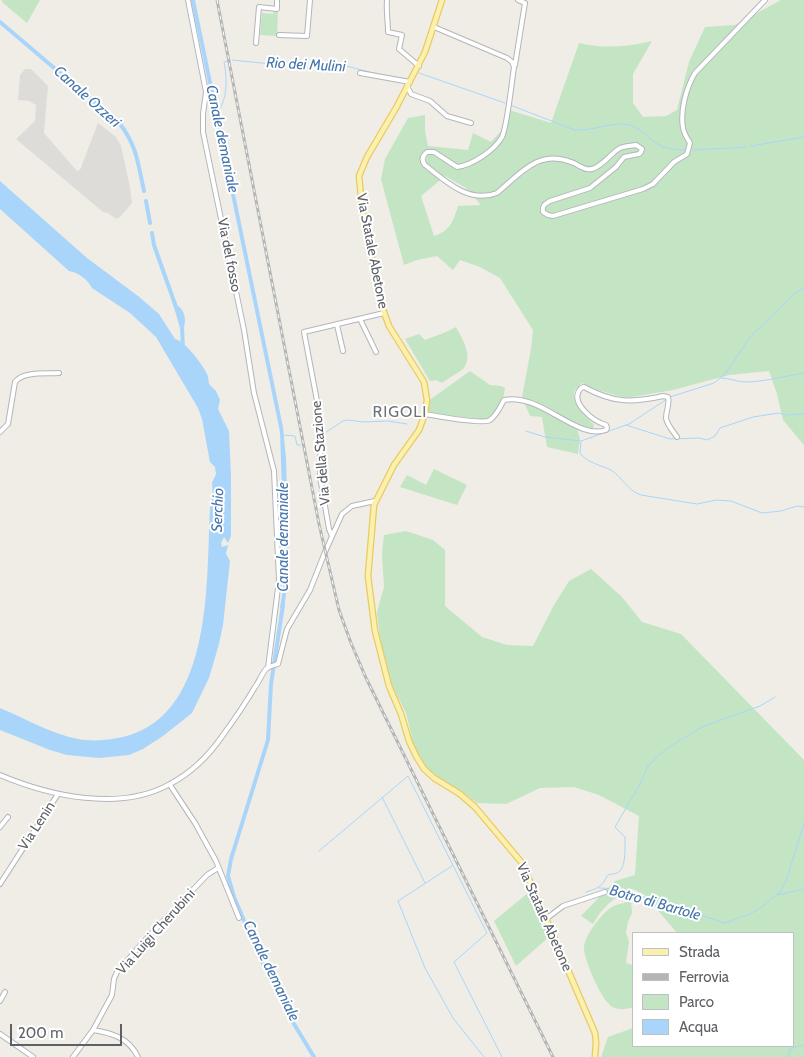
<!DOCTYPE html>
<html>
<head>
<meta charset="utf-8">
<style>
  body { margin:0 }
  #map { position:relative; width:804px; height:1057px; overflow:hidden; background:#efede6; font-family:Cabin,sans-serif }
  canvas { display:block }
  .legend { position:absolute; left:632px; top:932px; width:162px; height:115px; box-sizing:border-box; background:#fff; border:1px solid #bec0c1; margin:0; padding:6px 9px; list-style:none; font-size:15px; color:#5d6165 }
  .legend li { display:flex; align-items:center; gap:10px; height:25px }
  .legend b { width:25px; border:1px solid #bec0c1 }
  .scale { position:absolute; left:10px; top:1024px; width:112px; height:22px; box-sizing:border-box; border:2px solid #5d6165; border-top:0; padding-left:6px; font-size:15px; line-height:18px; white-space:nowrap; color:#5d6165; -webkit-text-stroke:4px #fff; paint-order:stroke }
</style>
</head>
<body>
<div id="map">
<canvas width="804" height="1057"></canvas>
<ul class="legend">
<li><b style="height:6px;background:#fbf1ae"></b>Strada</li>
<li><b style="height:6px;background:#b4b5b5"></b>Ferrovia</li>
<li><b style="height:14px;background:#c3e5c4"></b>Parco</li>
<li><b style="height:14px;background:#a9d5fb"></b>Acqua</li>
</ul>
<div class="scale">200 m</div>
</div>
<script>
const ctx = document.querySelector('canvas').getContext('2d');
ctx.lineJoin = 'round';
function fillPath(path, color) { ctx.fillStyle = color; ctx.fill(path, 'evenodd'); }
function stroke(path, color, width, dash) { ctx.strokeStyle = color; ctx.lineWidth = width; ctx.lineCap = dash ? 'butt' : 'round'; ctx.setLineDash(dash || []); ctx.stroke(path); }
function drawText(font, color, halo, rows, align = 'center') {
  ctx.font = font + ' Cabin,sans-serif'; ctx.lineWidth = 4; ctx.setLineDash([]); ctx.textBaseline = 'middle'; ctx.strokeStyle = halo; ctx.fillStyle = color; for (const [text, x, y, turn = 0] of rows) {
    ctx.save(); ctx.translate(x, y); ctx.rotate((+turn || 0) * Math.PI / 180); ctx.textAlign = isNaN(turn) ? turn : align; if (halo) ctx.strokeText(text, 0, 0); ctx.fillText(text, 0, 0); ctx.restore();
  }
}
fillPath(new Path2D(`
  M25 69H31L48 86 44 133 77 171 80 170 98 123 116 137 121 146 130 187 132 203 120 217 116 219 108 213 103 212 16 139 35 121 36 105 29 101 18 100 20 75Z`), '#dedcd8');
fillPath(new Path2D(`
  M2 0H40L27 23 2 2Z
  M781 0H804V445L783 420 777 394 769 371 729 375 673 390 626 398 597 390 582 383 574 391C573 404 584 416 594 424L593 430 575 422 580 439 578 454 547 447 542 417 530 416 522 397 531 349 533 330 500 278 480 267 460 260 453 270 437 256 417 260 404 265 381 179 385 159 408 118 425 115V131L428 146 468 150 473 133 491 142 502 130 506 109 551 123 579 43C603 49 629 47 652 41L633 74V103L643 117 666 116 677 110 689 62 705 27 735 25ZM445 176 466 188 481 205 458 206C453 222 450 231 434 236L421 196Z
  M274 10 278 12 277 36 260 35 262 13 273 14Z
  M456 327C462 338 474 357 463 369 457 374 448 378 442 383L436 380 430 381 405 339 419 334 425 340 446 332Z
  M470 371 490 385 501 386 505 388 503 399 492 417 483 420 428 413 429 401 431 399Z
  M434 469 467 485 457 505 400 487 407 475 426 485Z
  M406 531 433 540 445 550V606L482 637 507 645 533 646 554 605 569 581 591 569 622 597 642 622 681 634 804 760V1057H601L608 1037 633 1028V1046H793V933H677L645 895 633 889C614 897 603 906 593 924L581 916 615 881 635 875 639 816 599 795 574 787 540 788 506 804 477 803 463 792 441 780 428 770 414 747 406 713 392 685 380 639 377 612 384 587 382 554 384 535Z
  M529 892 550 936 516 966 494 921Z
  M631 901 632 913 628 922 626 932 629 942 626 963 633 965V1007C625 1010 614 1011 608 1003 600 995 583 958 584 947 585 935 602 913 612 907 617 904 625 903 631 901Z`), '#c3e5c4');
fillPath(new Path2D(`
  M191 0H195L283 427 286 459 289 572 284 609 280 608 285 576 280 432Z
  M0 181 87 258 138 296 159 314 175 339C185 341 204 366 208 376 208 377 209 383 209 384L216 391 220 400 218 409 229 431 231 477V536L228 543 224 537 221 543 222 547 228 545 226 554 230 561 223 625 219 644 209 678 192 713 163 736 143 749 129 755 99 758 67 755 50 750 0 730V708C24 718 52 734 78 739 94 742 111 740 127 736 214 711 206 579 210 508L213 497 212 483 216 474 215 467 210 462 202 419 198 408 156 337 130 313 92 288C88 280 78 272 69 271L0 209Z`), '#a9d5fb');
stroke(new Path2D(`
  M232 60 311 68 339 64 377 74 408 79
  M419 73 505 103
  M510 105 575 130C593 131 615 121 630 125 643 129 651 142 663 147 670 149 679 150 686 150
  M218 111C228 99 227 77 224 62L227 61
  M751 146 804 137
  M694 150 746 147
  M721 378C730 378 737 382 745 382 764 382 785 376 804 373
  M670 397 714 383 725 374 751 336 795 293 804 288
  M626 425 670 439 699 438 707 440 715 436 720 428 753 417 779 413 785 415 804 414
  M526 431 545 437 581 441 629 424 667 399
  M283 435 295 436 297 445H301
  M324 439 325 433 343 421 348 420 364 422 388 421 407 424
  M581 442 580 453C587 463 601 465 611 470 622 477 628 491 641 495L697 504 716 500 731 501 762 513 781 511 797 506 804 507
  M382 797 425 883
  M319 851 408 776 487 933 454 962 502 1057
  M452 866 398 901 425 968 453 1018 484 1057
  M599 888 619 889 725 923 750 914 762 907 781 891 786 881 804 824
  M586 892C599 888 601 887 608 875 612 874 617 874 620 871 626 865 625 846 625 837L615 827 640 784 648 766 667 748 704 726 760 706 775 697
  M777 895 804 889
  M788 1057 790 1049 804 1045`), '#a9d5fb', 1);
stroke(new Path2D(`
  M0 22 120 124C137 146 138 164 144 191
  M146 201 150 223
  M152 233 154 245 176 307 182 328 183 349
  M176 307C183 311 184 320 182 327
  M283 605 271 684 268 740 231 859 228 876 234 897 257 951 288 1014 314 1057`), '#a9d5fb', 4);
const minor = new Path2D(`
  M188 0 206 92 203 114V132L244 330 254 393 274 471 279 580 268 668
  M387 0C386 11 388 21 388 32L402 35 399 49 419 66
  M434 27 507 58 512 62 514 67C512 81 507 127 502 137 494 151 472 165 457 167L434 152H427C422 156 421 160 425 165 445 181 469 204 497 193 520 174 538 149 571 162 578 164 584 171 592 169 603 166 611 153 620 148 625 146 631 146 636 145L642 149 641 152 639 154 624 157 616 167 590 188 550 201C545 204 542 205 543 212L548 215 553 216 643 189 653 184 674 162 687 154 690 143C687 138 684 134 683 128 680 111 686 88 695 73L765 0
  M279 35 307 36 310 0
  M256 43 259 7 277 9V0
  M515 65 525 3 518 0
  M360 73 410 82
  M407 86 411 94 430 101 447 116 471 123
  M360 319 376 352
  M337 325 343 351
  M425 414C437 416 482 425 490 420 497 415 500 407 504 400 540 392 577 441 606 430L607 428 606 425C593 421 568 402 581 388L584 387C613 403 632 403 663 396L668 397C670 404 666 410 666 418 667 425 673 431 677 437
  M0 432 8 424 15 382C23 371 46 374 59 373
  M332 536 329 529 320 477 321 422 304 332 384 313
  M0 775C50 796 120 812 170 784 191 773 210 754 223 735 234 720 245 704 255 687 259 682 262 673 267 668 270 666 275 665 278 664L287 629 310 590 325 552 342 514 352 506 375 501
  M170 785 195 823 216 861 239 918
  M0 827 8 817
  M0 884 58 794
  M546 919 563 906 605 892
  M0 1001 5 992
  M93 1030 112 995 114 979 117 972 149 936 207 875 218 868
  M0 1034 33 1057
  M73 1057 93 1030C112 1033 129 1038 138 1057`);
const major = new Path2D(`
  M442 0 425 52 396 108 367 157 359 176 362 207 381 304 389 326 424 382 427 400 425 414 419 430 394 465 374 505 368 576 375 631 389 686 401 714 409 741 416 756 424 769 434 778 460 794 475 807 522 863 595 1033 596 1042 595 1057`);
stroke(minor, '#b3b6ba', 6);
stroke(major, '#ebc962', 7);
stroke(minor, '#fff', 4);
stroke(major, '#fbf1ae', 4.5);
const rail = new Path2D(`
  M217 0 319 524 339 610 351 643 366 678 553 1057`);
stroke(rail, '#b4b5b5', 3);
stroke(rail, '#fff', 1, [4]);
drawText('14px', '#5d6165', '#fff', [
  ["Via Statale Abetone",372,251,79],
  ["Via del fosso",229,255,79],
  ["Via della Stazione",321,453,-95],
  ["Via Lenin",37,826,-57],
  ["Via Statale Abetone",544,917,66],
  ["Via Luigi Cherubini",156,932,-48]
]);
drawText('italic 15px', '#4676ad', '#fff', [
  ["Rio dei Mulini",306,65,3],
  ["Canale Ozzeri",87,97,42],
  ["Canale demaniale",222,139,78],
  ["Serchio",218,510,-88],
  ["Canale demaniale",284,537,-90],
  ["Botro di Bartole",655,903,16],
  ["Canale demaniale",271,971,64]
]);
ctx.letterSpacing = '1px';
drawText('16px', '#6e7377', '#fff', [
  ["RIGOLI",400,412]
]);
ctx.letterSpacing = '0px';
</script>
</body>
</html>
